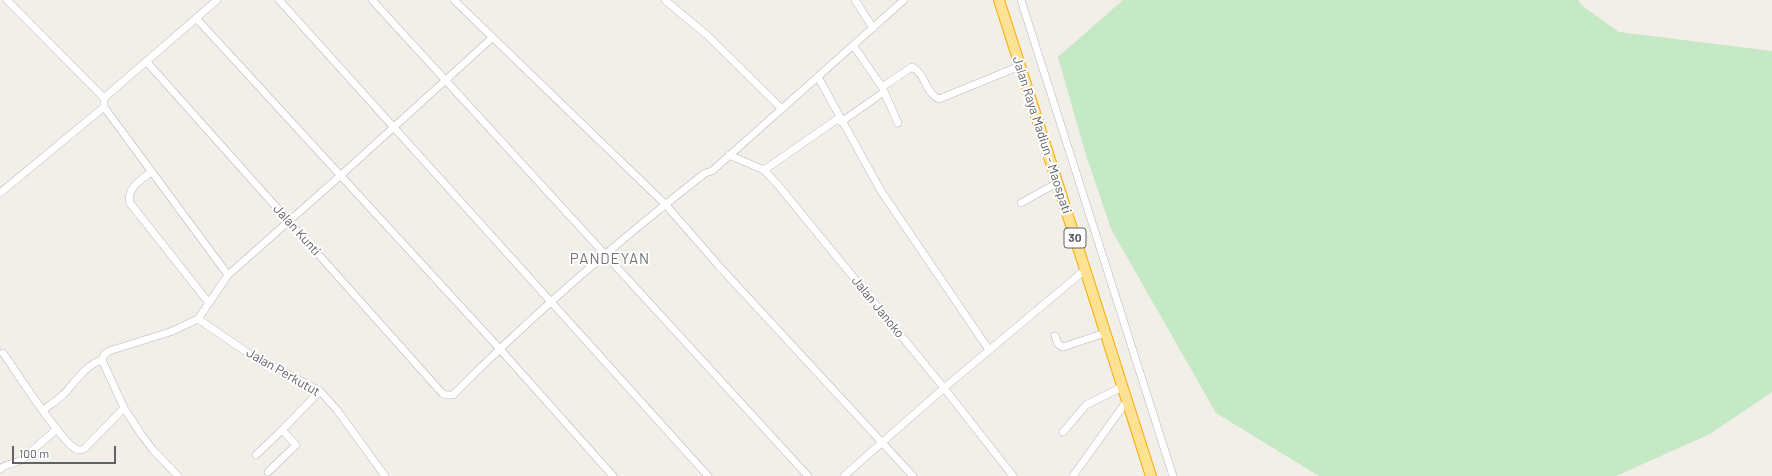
<!DOCTYPE html>
<html>
<head>
<meta charset="utf-8">
<style>
  body { margin:0 }
  #map { position:relative; width:1772px; height:476px; overflow:hidden; background:#f1efe8; font-family:Barlow,sans-serif }
  canvas { display:block }
  .scale { position:absolute; left:12px; top:446px; width:104px; height:18px; box-sizing:border-box; border:2px solid #5f6368; border-top:0; padding-left:5px; font-size:12px; line-height:14px; white-space:nowrap; color:#5f6368; -webkit-text-stroke:3px #fff; paint-order:stroke }
</style>
</head>
<body>
<div id="map">
<canvas width="1772" height="476"></canvas>
<div class="scale">100 m</div>
</div>
<script>
const ctx = document.querySelector('canvas').getContext('2d');
ctx.lineJoin = 'round';
function fillPath(path, color) { ctx.fillStyle = color; ctx.fill(path, 'evenodd'); }
function stroke(path, color, width, dash) { ctx.strokeStyle = color; ctx.lineWidth = width; ctx.lineCap = dash ? 'butt' : 'round'; ctx.setLineDash(dash || []); ctx.stroke(path); }
function drawText(font, color, halo, rows, align = 'center') {
  ctx.font = font + ' Barlow,sans-serif'; ctx.lineWidth = 4; ctx.setLineDash([]); ctx.textBaseline = 'middle'; ctx.strokeStyle = halo; ctx.fillStyle = color; for (const [text, x, y, turn = 0] of rows) {
    ctx.save(); ctx.translate(x, y); ctx.rotate((+turn || 0) * Math.PI / 180); ctx.textAlign = isNaN(turn) ? turn : align; if (halo) ctx.strokeText(text, 0, 0); ctx.fillText(text, 0, 0); ctx.restore();
  }
}
fillPath(new Path2D(`
  M1123 0H1578L1581 5 1619 32 1772 51V392L1710 434 1616 476H1319L1216 413 1111 229 1085 152 1058 57Z`), '#c5e8c5');
const minor = new Path2D(`
  M7 0 104 98
  M217 0 104 98V107L228 275
  M279 0 708 476
  M372 0 808 476
  M454 0 665 204 719 266 913 476
  M665 0 708 36 782 109
  M855 0 873 28
  M1021 0 1173 476
  M196 18 499 348 613 476
  M853 45 882 87
  M146 61 442 393 446 395H453C531 316 617 242 705 173L712 171 904 0
  M818 77 881 191 989 350
  M841 122 884 92
  M898 123 882 87 912 67C926 74 925 93 939 99L1020 66
  M729 155 764 170 778 185 944 388 1013 476
  M764 170 839 118
  M151 172C141 180 126 188 130 203L209 303
  M0 193 104 107
  M1021 203 1057 183
  M198 319 248 353 320 391 337 410 385 476
  M1055 336 1058 344 1063 347 1105 333
  M3 353C16 371 60 441 76 449 79 451 81 450 84 449L124 408
  M43 410C50 405 58 400 64 394 73 384 88 363 102 360
  M282 430 320 391
  M1063 432 1086 405 1122 387
  M256 455 282 430 296 445 268 472
  M0 469C7 463 14 464 21 460L57 429
  M178 476 153 450 141 434 124 408 102 360 104 355 109 351 170 332 198 319 228 275 340 176 492 38
  M844 476 944 388 1085 270
  M1073 476 1126 402`);
const highway = new Path2D(`
  M999 0 1151 476`);
stroke(minor, '#b5b8bc', 8);
stroke(highway, '#f9ab00', 12);
stroke(minor, '#fff', 7);
stroke(highway, '#fde293', 10);
for (const [x, y, w] of [
  [1075,238,22]
]) { const box = new Path2D(); box.roundRect(x - w / 2, y - 10, w, 20, 3); ctx.fillStyle = '#fff'; ctx.fill(box); stroke(box, '#5f6368', 1); }
drawText('bold 12px', '#5f6368', null, [
  ["30",1075,238]
]);
drawText('13px', '#5f6368', '#fff', [
  ["Jalan Raya Madiun - Maospati",1042,135,72],
  ["Jalan Kunti",297,230,48],
  ["Jalan Janoko",878,307,51],
  ["Jalan Perkutut",283,372,30]
]);
ctx.letterSpacing = '1px';
drawText('15px', '#70757a', '#fff', [
  ["PANDEYAN",610,259]
]);
ctx.letterSpacing = '0px';
</script>
</body>
</html>
